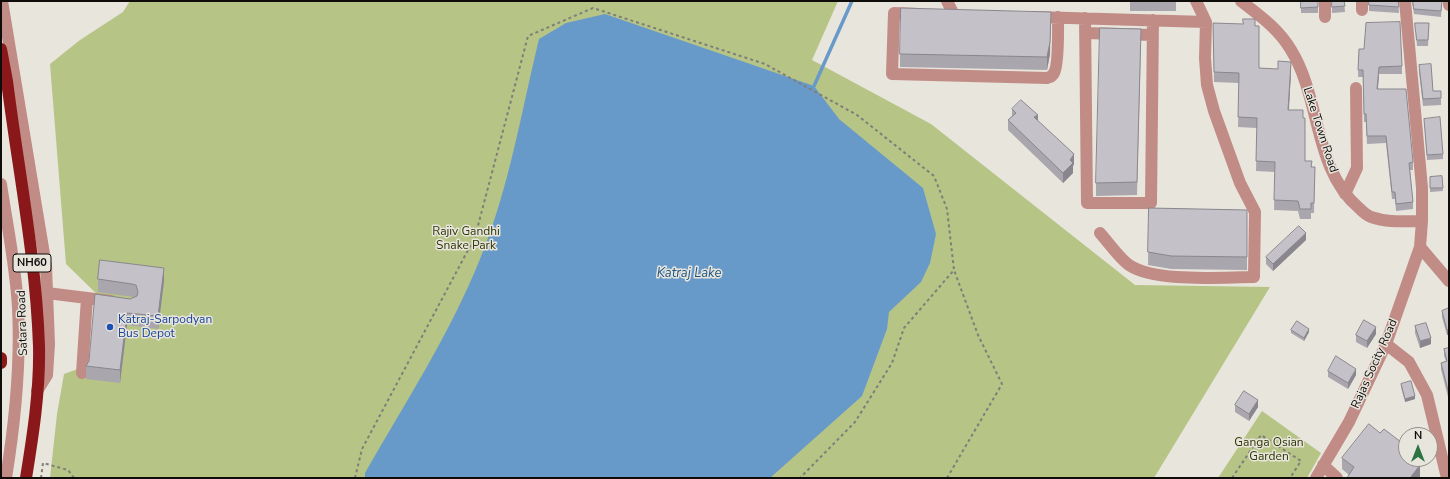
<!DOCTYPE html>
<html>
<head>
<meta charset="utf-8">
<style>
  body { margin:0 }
  #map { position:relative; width:1450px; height:479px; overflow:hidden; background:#e8e5dd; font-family:"Nunito Sans",sans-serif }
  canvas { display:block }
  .frame { position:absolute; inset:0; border:2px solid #0e0d0a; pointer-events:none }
  .north { position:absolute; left:1398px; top:427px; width:40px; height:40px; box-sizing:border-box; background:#e8e5dd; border:1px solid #918f89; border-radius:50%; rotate:0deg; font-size:11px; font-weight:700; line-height:16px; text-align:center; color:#0e0d0a }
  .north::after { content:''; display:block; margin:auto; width:14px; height:18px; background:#2b7340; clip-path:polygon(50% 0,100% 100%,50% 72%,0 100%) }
</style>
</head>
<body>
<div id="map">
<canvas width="1450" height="479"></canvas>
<div class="frame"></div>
<div class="north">N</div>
</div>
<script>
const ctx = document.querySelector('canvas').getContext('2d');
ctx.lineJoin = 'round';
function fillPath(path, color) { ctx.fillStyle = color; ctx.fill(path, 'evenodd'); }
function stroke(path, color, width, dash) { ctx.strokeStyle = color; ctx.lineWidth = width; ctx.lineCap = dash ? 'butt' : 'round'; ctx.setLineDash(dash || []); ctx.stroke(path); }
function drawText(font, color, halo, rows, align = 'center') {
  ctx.font = font + ' "Nunito Sans",sans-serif'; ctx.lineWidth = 3; ctx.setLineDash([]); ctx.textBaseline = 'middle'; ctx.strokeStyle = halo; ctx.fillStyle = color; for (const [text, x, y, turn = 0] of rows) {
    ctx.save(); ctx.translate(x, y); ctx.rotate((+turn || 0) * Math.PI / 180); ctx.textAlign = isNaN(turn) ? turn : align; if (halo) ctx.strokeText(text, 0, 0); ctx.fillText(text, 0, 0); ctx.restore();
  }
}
fillPath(new Path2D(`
  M130 1H838L812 60 931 124 1135 285 1270 287 1154 478H50L57 414 64 374 97 362 104 301 66 264 50 64 80 40 123 12Z
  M1262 411 1321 453 1307 478H1218Z`), '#b6c486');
fillPath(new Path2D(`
  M605 14 814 86 839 119 923 188 936 234 930 263 921 282 889 312 887 329 862 396 770 478H365V473C405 403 450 334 480 259 509 189 521 113 539 39L566 23Z`), '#689ac9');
stroke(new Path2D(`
  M814 86 852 1`), '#689ac9', 3.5);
stroke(new Path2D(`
  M41 478 43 463 68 470 74 478
  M355 478 362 449 475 237 528 36 593 8 765 64 857 115 934 176 947 209 954 270 904 328 892 363 855 422 800 478
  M947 478 1002 384 978 335 954 270
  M1232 478 1261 435 1301 461 1290 478`), '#807e78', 2, [3, 3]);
stroke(new Path2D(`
  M2 1 46 266
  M947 1 954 15
  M1241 1C1260 16 1279 29 1291 50 1321 98 1313 169 1359 208 1362 211 1366 215 1371 217 1388 223 1405 221 1422 221
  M1449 1V5
  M1362 10V1
  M917 14 894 13 892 74 1047 78C1050 77 1052 77 1054 73 1059 65 1058 29 1058 17
  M1035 17 1206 22
  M1325 17V1
  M1085 18 1087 203H1151L1153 20
  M1086 33 1152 35
  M1 184C7 225 16 267 18 308 21 365 15 422 6 478
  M1345 194 1357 168 1356 88
  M1100 233C1108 242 1120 259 1129 265 1156 283 1222 277 1254 277L1255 212 1240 183 1214 111 1207 85 1205 58 1206 22 1196 1
  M1420 247 1449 281
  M47 293 111 301
  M1386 344 1409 362 1427 395 1447 478
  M82 373 87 298
  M37 391 47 375 49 344 46 266 40 262
  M1323 465 1337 478
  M1316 478 1349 422 1386 344 1420 247 1422 221V188L1405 1`), '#c28c86', 12);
stroke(new Path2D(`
  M1 49 7 81C18 169 36 257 39 346 40 390 33 435 26 478
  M1 358V363`), '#8a181a', 12);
fillPath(new Path2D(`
  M1130 1H1176V11H1130Z
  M1301 1H1318V13H1301Z
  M1332 1H1344L1345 12 1332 13Z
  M1369 1H1398L1399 13 1369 11Z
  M1412 1H1442L1441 17 1414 14Z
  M1213 23 1255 26 1259 68 1291 72 1289 110 1303 118 1305 161 1312 167H1315L1314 213H1311V219H1300L1298 211 1274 210 1275 172 1256 171 1257 128 1238 127 1239 83 1214 82Z
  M1415 23H1429L1428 46H1417Z
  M1141 42 1137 195 1096 196V183Z
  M1359 49 1402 66V74H1379L1378 89 1413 162V170H1410L1413 202V209L1396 211 1395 199H1392L1386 143 1367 144 1366 122H1364L1363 77H1358Z
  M900 54H1050L1047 70 900 67Z
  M1419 65 1433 91H1441V105L1423 106 1419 72Z
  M1012 109 1038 121 1074 164 1073 166V173L1063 183 1008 130V120L1012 116Z
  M1424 119 1443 154V159L1427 160Z
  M1442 176 1443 191 1430 192V177Z
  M1149 208 1247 210V270L1171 269 1148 265Z
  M1306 240 1273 271 1266 264V257Z
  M98 279 164 281 158 329 127 325 120 383 86 379V366L130 299 134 297 98 292Z
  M1449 308V335H1447L1442 317V311Z
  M1415 326 1431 344 1420 348 1415 333Z
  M1291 330 1309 332 1304 341 1291 333Z
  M1376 334 1367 348 1356 342V335Z
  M1449 348V401L1441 369V363L1446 361 1444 356V349Z
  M1328 371 1356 375 1348 389 1328 377Z
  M1401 384 1415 399 1405 402 1401 387Z
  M1235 405 1258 407 1249 421 1235 412Z
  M1342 458 1420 477 1349 475 1342 469Z`), '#a9a6ad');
fillPath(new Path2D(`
  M1051 12 1050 54 1047 70V57Z
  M1291 62V72L1288 120V110Z
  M1379 67V74L1377 97V89Z
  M1038 115V125L1034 117Z
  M1074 154V164L1073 166V173L1063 183V173L1070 160Z
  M1306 233V240L1273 271V264Z
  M164 268V281L158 329V316Z
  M127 313V325L120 383V370Z
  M1376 327V334L1367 348V341Z
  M1309 329V332L1304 341V338Z
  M1449 329V335H1447V330Z
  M1431 338V344L1420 348V341Z
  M1356 369V375L1348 389V383Z
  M1415 396V399L1405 402V399Z
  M1258 400V407L1249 421V414Z
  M1420 465V477L1419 478H1410Z`), '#89878d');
const building = new Path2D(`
  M1301 1H1318V7L1301 8Z
  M1332 1H1344L1345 6 1332 7Z
  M1369 1H1398L1399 7 1369 5Z
  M1413 1H1442L1441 11 1414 9Z
  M901 8 1051 12 1050 42 1047 57 900 54Z
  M1243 19H1255V26H1259V68L1278 69V61L1291 62 1288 110H1303V118H1305V161H1312L1311 167H1315L1314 203H1311V209H1300L1298 201 1274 200 1275 162 1256 161 1257 118 1238 117 1239 73 1214 72 1213 23 1243 24Z
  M1400 22 1402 66 1379 67 1377 89H1406L1413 162 1409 163 1413 202 1396 204 1395 192H1392L1386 136H1367L1366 114H1364L1363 70H1358L1359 49H1364L1366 23Z
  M1415 23H1429L1428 40H1417Z
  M1100 28 1141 29 1137 182 1096 183Z
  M1431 64 1433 91H1441V98L1423 99 1419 65Z
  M1021 100 1038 115 1034 117 1074 154 1070 160 1073 163 1063 173 1008 120 1016 113 1012 109Z
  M1440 117 1443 154 1427 155 1424 119Z
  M1442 176 1443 188H1430V177Z
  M1149 208 1247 210V257L1171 256 1148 252Z
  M1299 226 1306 233 1273 264 1266 257Z
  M100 260 164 268 158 316 127 313 120 370 86 366 89 361 95 294 130 299 137 296 138 292 136 285 132 284 98 279Z
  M1449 308V329L1447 330 1442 311Z
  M1364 320 1376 327 1367 341 1356 335Z
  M1297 321 1309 329 1304 338 1291 330Z
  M1426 323 1431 338 1420 341 1415 326Z
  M1449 348V394L1441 363 1447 361 1444 349Z
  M1336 356 1356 369 1348 383 1328 371Z
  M1411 381 1415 396 1405 399 1401 384Z
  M1244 391 1258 400 1249 414 1235 405Z
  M1369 424 1380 433 1384 429 1406 446V459H1412L1420 465 1410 478H1347L1354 467 1342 458Z`);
fillPath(building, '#c4c1c9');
stroke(building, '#89878d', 1);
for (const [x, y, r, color] of [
  [110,327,4,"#1a4fb4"]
]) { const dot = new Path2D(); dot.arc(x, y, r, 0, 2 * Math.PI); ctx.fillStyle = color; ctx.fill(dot); stroke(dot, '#e8e5dd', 1.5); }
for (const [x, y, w] of [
  [32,263,38]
]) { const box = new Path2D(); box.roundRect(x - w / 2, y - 9, w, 18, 3); ctx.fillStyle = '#e8e5dd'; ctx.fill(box); stroke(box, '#0e0d0a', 1); }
drawText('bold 11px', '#0e0d0a', null, [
  ["NH60",32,263]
]);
drawText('12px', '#0e0d0a', '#e8e5dd', [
  ["Lake Town Road",1320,130,72],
  ["Satara Road",23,323,-92],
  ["Rajas Socity Road",1375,364,-66]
]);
drawText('12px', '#2e3603', '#e8e5dd', [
  ["Rajiv Gandhi",466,232],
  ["Snake Park",466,246],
  ["Ganga Osian",1269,443],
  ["Garden",1269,457]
]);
drawText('12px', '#164399', '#e8e5dd', [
  ["Katraj-Sarpodyan",118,320],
  ["Bus Depot",118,334]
], 'left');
drawText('italic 13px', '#1f5583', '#e8e5dd', [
  ["Katraj Lake",689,274]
]);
</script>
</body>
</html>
